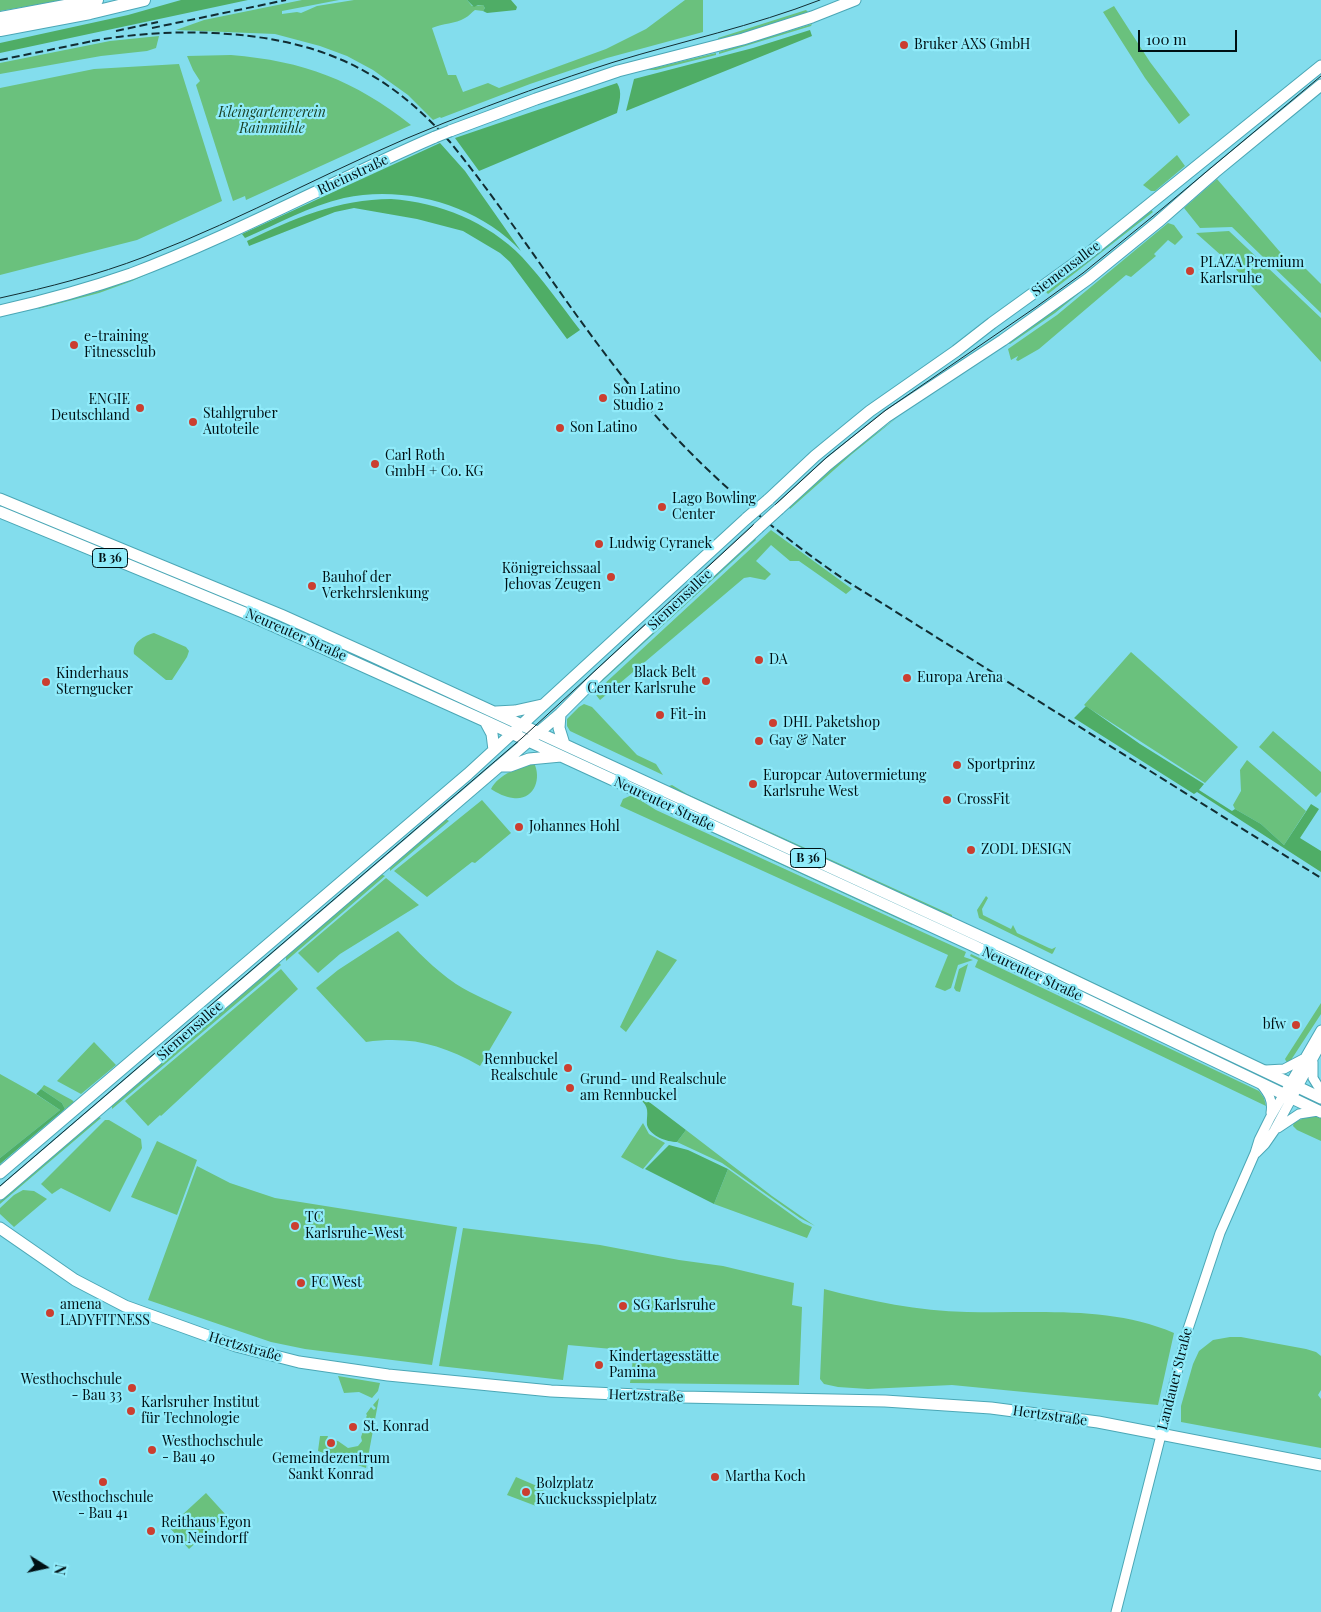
<!DOCTYPE html>
<html>
<head>
<meta charset="utf-8">
<style>
  body { margin:0 }
  #map { position:relative; width:1321px; height:1612px; overflow:hidden; background:#83dded; font-family:"Playfair Display",serif }
  canvas { display:block }
  .north { position:absolute; left:20px; top:1542px; width:50px; height:50px; -webkit-text-stroke:4px #90ebfa; paint-order:stroke; rotate:100deg; font-size:14px; font-weight:700; line-height:20px; text-align:center; color:#001014 }
  .north::after { content:''; display:block; margin:auto; width:18px; height:22px; background:#001014; clip-path:polygon(50% 0,100% 100%,50% 72%,0 100%) }
  .scale { position:absolute; left:1138px; top:30px; width:99px; height:22px; box-sizing:border-box; border:2px solid #001014; border-top:0; padding-left:6px; font-size:15px; line-height:18px; white-space:nowrap; color:#001014; -webkit-text-stroke:4px #90ebfa; paint-order:stroke }
</style>
</head>
<body>
<div id="map">
<canvas width="1321" height="1612"></canvas>
<div class="north">N</div>
<div class="scale">100 m</div>
</div>
<script>
const ctx = document.querySelector('canvas').getContext('2d');
ctx.lineJoin = 'round';
function fillPath(path, color) { ctx.fillStyle = color; ctx.fill(path, 'evenodd'); }
function stroke(path, color, width, dash) { ctx.strokeStyle = color; ctx.lineWidth = width; ctx.lineCap = dash ? 'butt' : 'round'; ctx.setLineDash(dash || []); ctx.stroke(path); }
function drawText(font, color, halo, rows, align = 'center') {
  ctx.font = font + ' "Playfair Display",serif'; ctx.lineWidth = 4.5; ctx.setLineDash([]); ctx.textBaseline = 'middle'; ctx.strokeStyle = halo; ctx.fillStyle = color; for (const [text, x, y, turn = 0] of rows) {
    ctx.save(); ctx.translate(x, y); ctx.rotate((+turn || 0) * Math.PI / 180); ctx.textAlign = isNaN(turn) ? turn : align; if (halo) ctx.strokeText(text, 0, 0); ctx.fillText(text, 0, 0); ctx.restore();
  }
}
fillPath(new Path2D(`
  M0 0H64L0 11Z
  M302 0H339L282 11V14L297 12 301 13 317 6 354 0H467L472 6 483 5 485 8 483 11 475 10C472 12 469 16 465 18 455 24 443 23 432 28L448 75H456L463 92 488 83 499 88 606 49 646 29 685 0H703V32L607 58 530 84 441 118 440 117 433 120 408 95 373 70 347 56 320 46 275 34 176 30 204 20Z
  M1114 6 1150 62 1190 115 1179 124 1145 78 1103 12Z
  M806 10 808 12 718 41V38Z
  M812 24 811 26 719 54V52Z
  M159 36 156 48 147 51 101 56 0 74V63L110 41Z
  M716 53V55L656 70H646Z
  M231 55C304 61 354 80 411 125L246 200 245 196 233 201 196 85 200 81 193 70 187 56Z
  M179 64 222 201 137 240 0 275V88L94 69Z
  M1177 155 1185 166 1155 191H1151L1143 185Z
  M1217 179 1287 260 1305 268 1321 284V313L1232 227 1200 228 1184 208Z
  M1150 209 1153 212 1048 294 1046 292Z
  M1168 223 1174 225 1183 237 1175 245 1168 240 1154 254 1156 256 1131 277 1126 275 1039 349 1018 361 1016 360 1018 356 1011 360 1008 349 1057 315Z
  M1229 231 1321 318V362L1232 265 1196 233Z
  M1154 232 1055 313 1010 344 1007 342Z
  M238 234 132 281 99 293 38 309 39 308 99 291 129 280Z
  M899 416 852 454 790 509 789 507 846 456Z
  M771 530 852 589 846 594 799 561H790L771 545 756 561 771 574 765 580 750 577 744 578 600 700 596 695 601 687Z
  M755 539 756 540 597 686 596 685Z
  M304 630 505 722V723L304 634Z
  M154 633 186 647 189 651 187 657 172 680H166L134 654C132 642 144 636 154 633Z
  M1131 652 1238 747 1205 783 1084 705Z
  M584 704 592 707 637 755 656 764 663 775 570 731 567 726V719L579 707Z
  M1273 731 1321 772V792L1316 797 1259 747Z
  M1247 760 1306 811 1284 845 1261 824 1235 809 1233 805 1241 791 1240 770Z
  M534 763C542 779 534 801 513 798 505 797 497 793 491 789 499 774 519 767 534 763Z
  M672 785 687 794 952 915V918L666 787Z
  M632 795 656 810 966 952 964 957 973 960 958 965 951 988 945 991 935 987 948 955 620 806 623 799Z
  M482 800 511 833 475 863 472 862 427 897 394 871Z
  M662 807 913 923 912 925 661 809Z
  M446 819 449 821 390 871V868Z
  M381 874 385 876 286 961V957Z
  M386 878 419 905 340 954 318 973 298 953Z
  M986 896 988 898 982 909 983 915 1011 929 1013 925 1017 933 1049 948 1052 949 1056 947 1053 953 1052 954 979 918 977 910Z
  M398 931C416 950 434 969 456 984 473 995 494 1003 512 1012L480 1066C441 1044 410 1036 366 1042L316 988 338 970Z
  M978 940 1277 1081 1276 1083 976 944Z
  M657 950 677 960 626 1032 620 1027Z
  M971 954 1259 1091 1264 1098 1266 1106 975 967 978 960 970 956Z
  M1030 956 1048 961 1248 1057 1247 1058Z
  M279 963 281 965 263 981 112 1109V1106Z
  M968 964 960 992 956 991 954 988 959 969Z
  M281 969 298 989 161 1116 160 1115 148 1126 125 1101Z
  M1321 1003V1014L1291 1060 1287 1063 1285 1059Z
  M94 1042 116 1065 81 1094 57 1081Z
  M0 1074 34 1093 60 1110 0 1158Z
  M44 1085 72 1100 74 1102 65 1109 62 1103 41 1089Z
  M1315 1115 1321 1116V1141L1297 1130 1293 1126 1294 1122 1302 1119 1301 1116Z
  M99 1117 101 1118 0 1204V1201Z
  M105 1120H109L141 1139 142 1148 110 1212 61 1188 52 1194 41 1184Z
  M643 1123 649 1134 665 1143 643 1169 621 1157Z
  M686 1130 772 1196 815 1226 800 1218 722 1163 677 1142Z
  M157 1141 197 1160 177 1215 131 1197Z
  M197 1166 230 1183 275 1198 457 1227 432 1365 305 1349 271 1342 148 1300Z
  M728 1169 803 1223 812 1227 807 1238 714 1204Z
  M23 1190 34 1191 47 1199 14 1227 0 1214V1208L14 1195Z
  M463 1228 600 1245 679 1260 723 1266 794 1283 792 1305 802 1307 799 1385 630 1383 634 1351 568 1345 563 1380 439 1366Z
  M824 1289C870 1301 919 1311 967 1312 1037 1314 1108 1305 1174 1333L1158 1405 952 1385 868 1389 838 1387 824 1384 820 1379Z
  M1230 1337H1241L1306 1349 1316 1352 1321 1356V1390L1318 1395 1321 1399V1448L1181 1422V1406L1193 1364 1199 1351 1213 1340Z
  M338 1376 380 1383 378 1391 372 1398 359 1392 344 1393Z
  M379 1398 366 1468 318 1451 320 1436H328L327 1439 338 1441 348 1448 358 1446 362 1441 361 1437 364 1428 363 1427 365 1425 364 1423 367 1415 366 1414 371 1407 374 1410 376 1408 373 1405Z
  M516 1477 544 1489 536 1506 507 1495Z
  M206 1493 226 1515 189 1549 169 1527Z`), '#6ac17d');
fillPath(new Path2D(`
  M181 0H248L0 53V43L128 15Z
  M467 0H511L517 7 516 10 487 13 483 11 485 8 483 5H478L474 7Z
  M810 30 812 36 626 111 634 79 753 48Z
  M617 83C623 92 619 103 617 113L479 171 455 138Z
  M440 143 465 171 521 251C478 205 406 185 344 198 309 206 278 224 245 238L242 234Z
  M391 199C439 202 488 222 522 257 543 280 561 305 580 330L567 339 510 262 500 253 463 231 417 219 354 208 335 212 249 246 247 241C292 219 339 199 391 199Z
  M1086 706 1140 744 1204 784 1199 790 1232 811 1235 809 1261 824 1284 845 1311 804 1319 809 1300 838 1321 851V872L1197 792 1194 794 1074 718Z
  M41 1089 62 1103 65 1109 0 1164V1158L60 1110 36 1094Z
  M636 1092 686 1130 677 1142C667 1142 650 1136 647 1125 646 1117 650 1109 643 1102 640 1099 636 1097 633 1096Z
  M669 1145 688 1150 728 1169 714 1204 645 1169Z`), '#4fad66');
const minor = new Path2D(`
  M1313 1062V1078L1321 1091
  M1266 1070 1284 1069 1303 1059
  M1261 1084C1269 1094 1273 1100 1271 1113
  M1278 1128 1299 1114 1318 1111
  M1256 1153 1265 1144 1274 1131 1321 1044
  M1116 1612 1188 1329 1220 1233 1255 1153 1259 1140 1270 1118 1321 1030`);
const major = new Path2D(`
  M450 131 536 99 618 71 743 39 812 17 855 0
  M0 311C44 301 88 289 131 274 234 235 333 181 435 137
  M0 499 281 615 372 656 1014 952 1321 1098
  M768 500 815 456 870 411 956 351 992 323 1089 253 1321 66
  M779 509 827 465 886 417 1003 340 1088 279 1158 222 1215 172 1321 85
  M0 512 245 613 485 721 972 945 1321 1112
  M496 712 515 711 542 705
  M560 714 559 728 564 744
  M485 721 492 734 494 750
  M499 766H510L529 759 561 756
  M0 1173 468 774 747 518
  M0 1194 560 714 598 676 758 528
  M0 1228 75 1280 125 1306 236 1346 299 1362 388 1375 551 1391 681 1397 885 1401 991 1408 1098 1422 1321 1465`);
const highway = new Path2D(`
  M0 18 97 0
  M0 30 90 13 144 0`);
stroke(minor, '#4ba7b6', 11);
stroke(major, '#4ba7b6', 13);
stroke(highway, '#4ba7b6', 14);
stroke(minor, '#fff', 9);
stroke(major, '#fff', 11);
stroke(highway, '#fff', 12);
stroke(new Path2D(`
  M0 298C49 287 97 275 144 257 246 218 342 163 444 123 500 101 557 80 614 62 683 41 753 26 820 0
  M0 1186 522 738 827 457 886 410 1036 307 1083 273 1163 208 1321 76`), '#122d32', 1);
stroke(new Path2D(`
  M152 28 286 0
  M116 31 158 22
  M92 41C132 34 173 31 213 33 313 38 383 66 450 142 513 219 565 305 627 382 690 460 763 524 845 580L1321 878
  M0 60 98 40`), '#122d32', 2, [8, 4]);
const majorBridge = new Path2D(`
  M435 137 450 131
  M747 518 768 500
  M758 528 779 509`);
stroke(majorBridge, '#4ba7b6', 13, []);
stroke(majorBridge, '#fff', 11);
for (const [x, y, r, color] of [
  [904,45,5,"#cb3e30"],
  [1190,271,5,"#cb3e30"],
  [74,345,5,"#cb3e30"],
  [603,398,5,"#cb3e30"],
  [140,408,5,"#cb3e30"],
  [193,422,5,"#cb3e30"],
  [560,428,5,"#cb3e30"],
  [375,464,5,"#cb3e30"],
  [662,507,5,"#cb3e30"],
  [599,544,5,"#cb3e30"],
  [611,577,5,"#cb3e30"],
  [312,586,5,"#cb3e30"],
  [759,660,5,"#cb3e30"],
  [907,678,5,"#cb3e30"],
  [706,681,5,"#cb3e30"],
  [46,682,5,"#cb3e30"],
  [660,715,5,"#cb3e30"],
  [773,723,5,"#cb3e30"],
  [759,741,5,"#cb3e30"],
  [957,765,5,"#cb3e30"],
  [753,784,5,"#cb3e30"],
  [947,800,5,"#cb3e30"],
  [519,827,5,"#cb3e30"],
  [971,850,5,"#cb3e30"],
  [1296,1025,5,"#cb3e30"],
  [568,1068,5,"#cb3e30"],
  [570,1088,5,"#cb3e30"],
  [295,1226,5,"#cb3e30"],
  [301,1283,5,"#cb3e30"],
  [623,1306,5,"#cb3e30"],
  [50,1313,5,"#cb3e30"],
  [599,1365,5,"#cb3e30"],
  [132,1388,5,"#cb3e30"],
  [131,1411,5,"#cb3e30"],
  [353,1427,5,"#cb3e30"],
  [331,1443,5,"#cb3e30"],
  [152,1450,5,"#cb3e30"],
  [715,1477,5,"#cb3e30"],
  [103,1482,5,"#cb3e30"],
  [526,1492,5,"#cb3e30"],
  [151,1531,5,"#cb3e30"]
]) { const dot = new Path2D(); dot.arc(x, y, r, 0, 2 * Math.PI); ctx.fillStyle = color; ctx.fill(dot); stroke(dot, '#90ebfa', 2); }
for (const [x, y, w] of [
  [110,558,35],
  [808,858,35]
]) { const box = new Path2D(); box.roundRect(x - w / 2, y - 9.5, w, 19, 4); ctx.fillStyle = '#90ebfa'; ctx.fill(box); stroke(box, '#001014', 1); }
drawText('bold 12px', '#001014', null, [
  ["B 36",110,558],
  ["B 36",808,858]
]);
drawText('14px', '#001014', '#90ebfa', [
  ["Bruker AXS GmbH",914,45],
  ["PLAZA Premium",1200,263],
  ["Karlsruhe",1200,279],
  ["e-training",84,337],
  ["Fitnessclub",84,353],
  ["Son Latino",613,390],
  ["Studio 2",613,406],
  ["ENGIE",130,400,"right"],
  ["Deutschland",130,416,"right"],
  ["Stahlgruber",203,414],
  ["Autoteile",203,430],
  ["Son Latino",570,428],
  ["Carl Roth",385,456],
  ["GmbH + Co. KG",385,472],
  ["Lago Bowling",672,499],
  ["Center",672,515],
  ["Ludwig Cyranek",609,544],
  ["Königreichssaal",601,569,"right"],
  ["Jehovas Zeugen",601,585,"right"],
  ["Bauhof der",322,578],
  ["Verkehrslenkung",322,594],
  ["DA",769,660],
  ["Black Belt",696,673,"right"],
  ["Center Karlsruhe",696,689,"right"],
  ["Kinderhaus",56,674],
  ["Sterngucker",56,690],
  ["Europa Arena",917,678],
  ["Fit-in",670,715],
  ["DHL Paketshop",783,723],
  ["Gay & Nater",769,741],
  ["Sportprinz",967,765],
  ["Europcar Autovermietung",763,776],
  ["Karlsruhe West",763,792],
  ["CrossFit",957,800],
  ["Johannes Hohl",529,827],
  ["ZODL DESIGN",981,850],
  ["bfw",1286,1025,"right"],
  ["Rennbuckel",558,1060,"right"],
  ["Realschule",558,1076,"right"],
  ["Grund- und Realschule",580,1080],
  ["am Rennbuckel",580,1096],
  ["TC",305,1218],
  ["Karlsruhe-West",305,1234],
  ["FC West",311,1283],
  ["amena",60,1305],
  ["LADYFITNESS",60,1321],
  ["SG Karlsruhe",633,1306],
  ["Kindertagesstätte",609,1357],
  ["Pamina",609,1373],
  ["Westhochschule",122,1380,"right"],
  ["- Bau 33",122,1396,"right"],
  ["Karlsruher Institut",141,1403],
  ["für Technologie",141,1419],
  ["St. Konrad",363,1427],
  ["Westhochschule",162,1442],
  ["- Bau 40",162,1458],
  ["Gemeindezentrum",331,1459,"center"],
  ["Sankt Konrad",331,1475,"center"],
  ["Martha Koch",725,1477],
  ["Bolzplatz",536,1484],
  ["Kuckucksspielplatz",536,1500],
  ["Westhochschule",103,1498,"center"],
  ["- Bau 41",103,1514,"center"],
  ["Reithaus Egon",161,1523],
  ["von Neindorff",161,1539]
], 'left');
drawText('italic 14px', '#173d20', '#90ebfa', [
  ["Kleingartenverein",272,113],
  ["Rainmühle",272,129]
]);
drawText('14px', '#001014', '#90ebfa', [
  ["Rheinstraße",353,175,-25],
  ["Siemensallee",1066,269,-37],
  ["Siemensallee",680,600,-43],
  ["Neureuter Straße",296,635,24],
  ["Neureuter Straße",664,804,25],
  ["Neureuter Straße",1032,974,25],
  ["Siemensallee",190,1031,-41],
  ["Hertzstraße",245,1347,16],
  ["Landauer Straße",1175,1379,-76],
  ["Hertzstraße",646,1396,2],
  ["Hertzstraße",1050,1416,8]
]);
</script>
</body>
</html>
